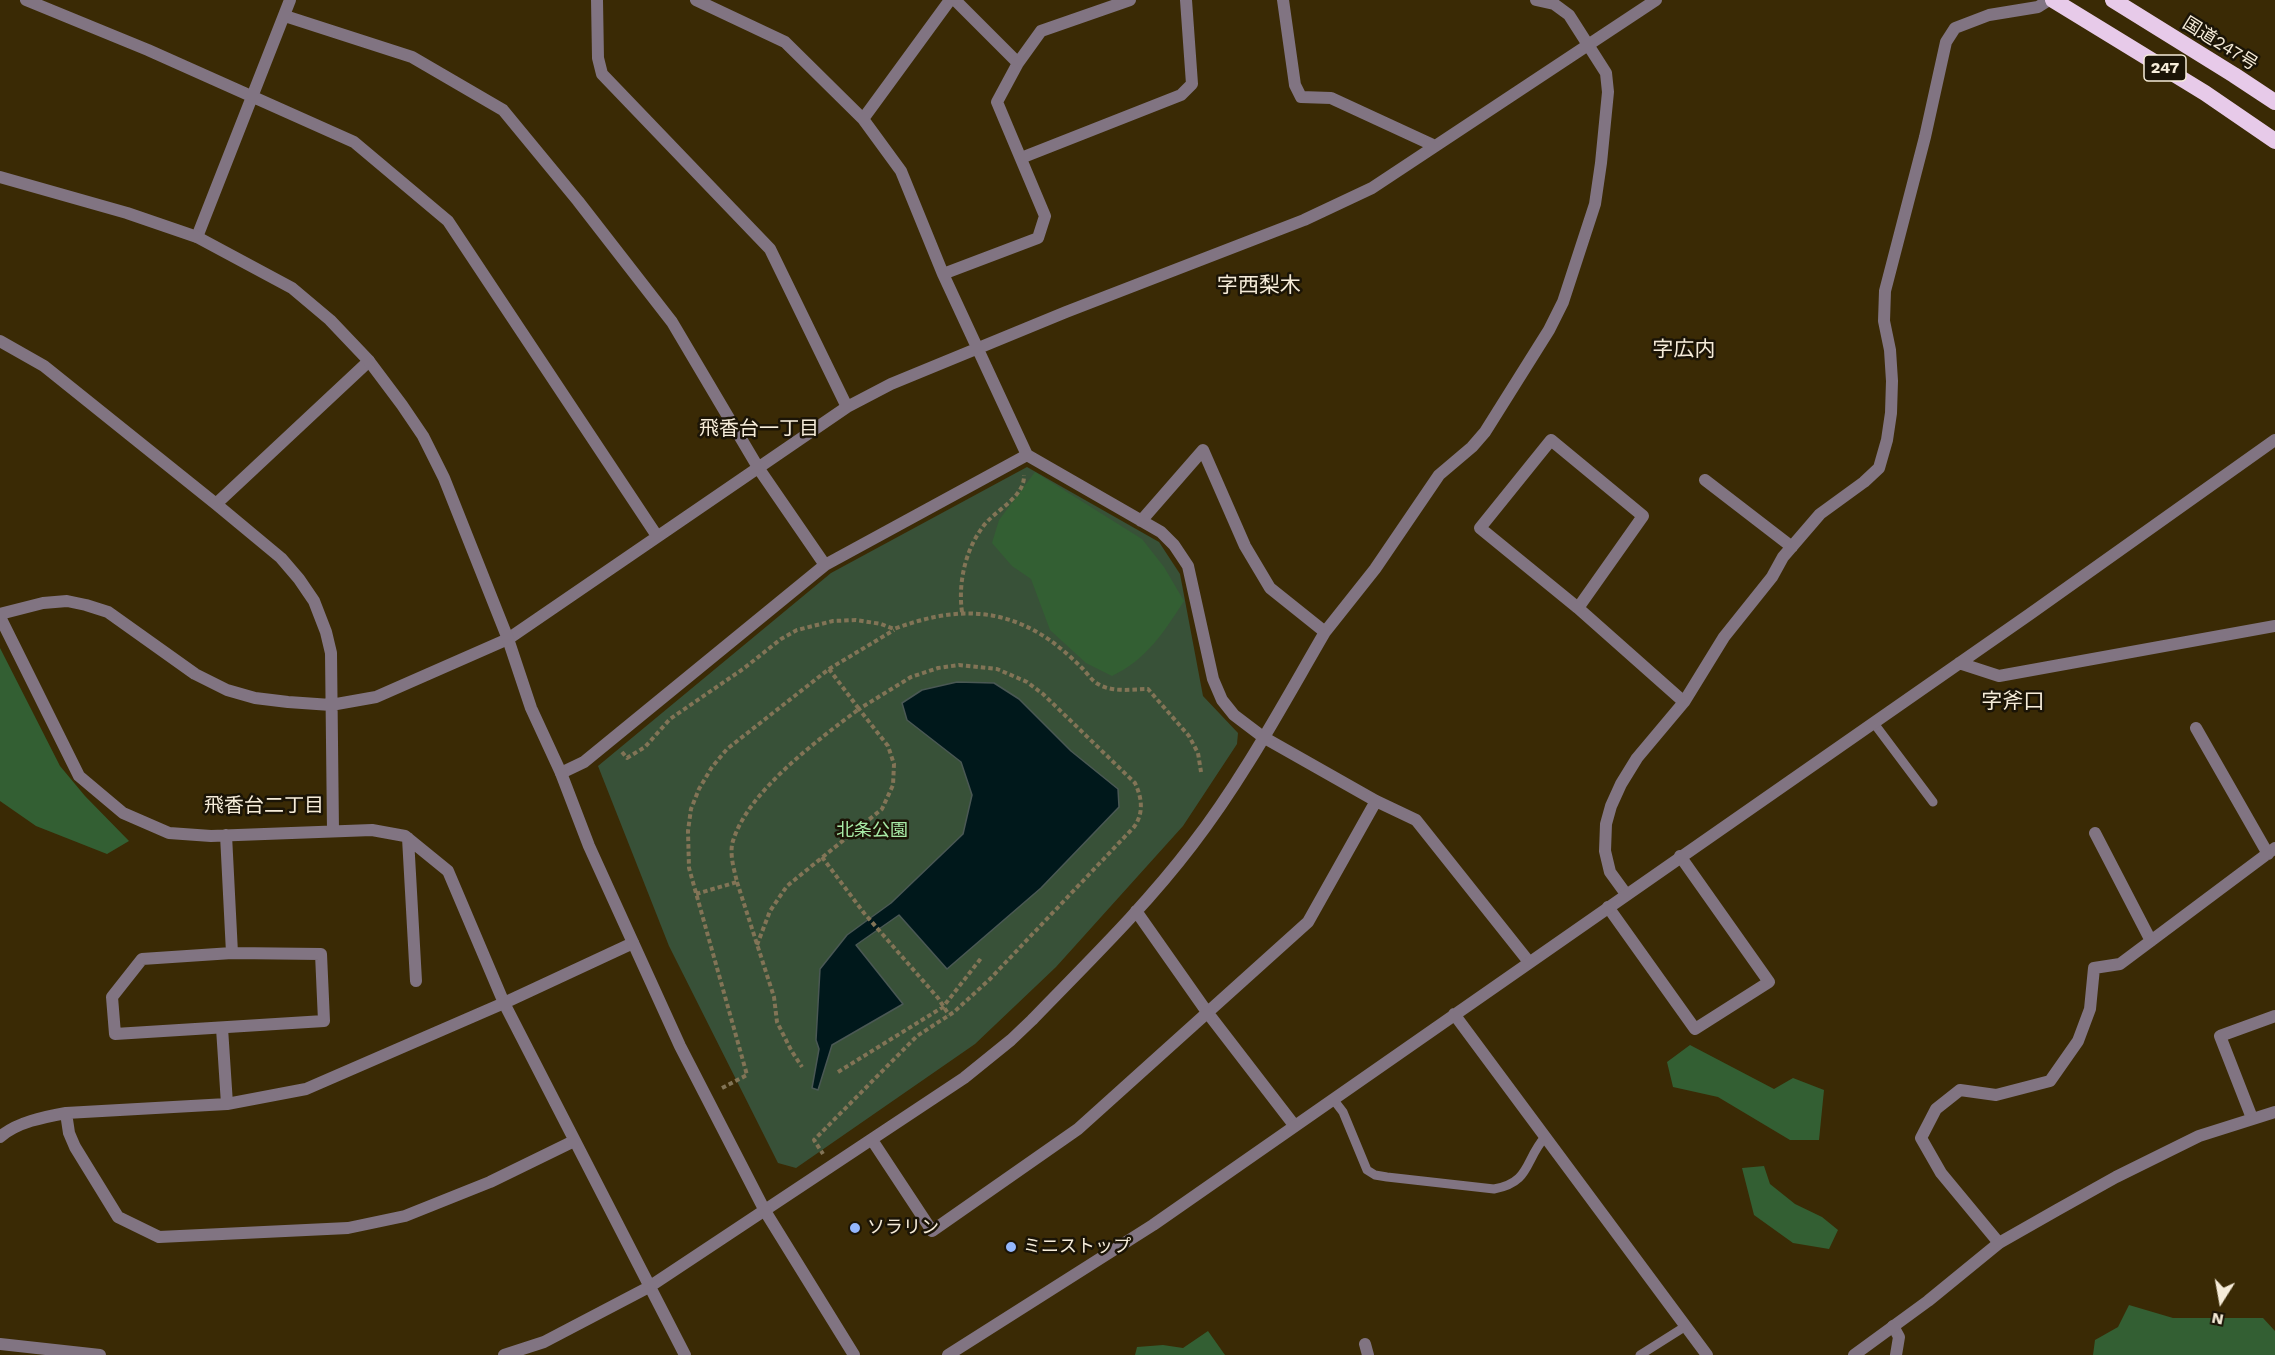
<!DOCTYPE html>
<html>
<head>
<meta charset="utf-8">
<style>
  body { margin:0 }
  #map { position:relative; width:2275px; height:1355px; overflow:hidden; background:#3a2a05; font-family:"Work Sans",sans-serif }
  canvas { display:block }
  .north { position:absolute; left:2191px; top:1271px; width:60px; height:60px; -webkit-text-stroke:4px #1b1406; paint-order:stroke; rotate:191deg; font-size:16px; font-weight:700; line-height:24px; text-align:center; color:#f6ecd9 }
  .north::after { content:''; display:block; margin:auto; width:21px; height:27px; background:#f6ecd9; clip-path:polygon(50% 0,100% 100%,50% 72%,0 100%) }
</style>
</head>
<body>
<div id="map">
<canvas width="2275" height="1355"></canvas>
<div class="north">N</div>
</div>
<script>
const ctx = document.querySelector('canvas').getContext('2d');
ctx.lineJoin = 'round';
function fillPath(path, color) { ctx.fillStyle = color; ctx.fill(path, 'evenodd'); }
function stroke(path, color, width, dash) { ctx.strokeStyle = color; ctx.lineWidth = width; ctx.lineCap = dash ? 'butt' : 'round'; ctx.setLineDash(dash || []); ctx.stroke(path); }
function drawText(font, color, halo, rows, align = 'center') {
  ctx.font = font + ' "Work Sans","Noto Sans JP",sans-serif'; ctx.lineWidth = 5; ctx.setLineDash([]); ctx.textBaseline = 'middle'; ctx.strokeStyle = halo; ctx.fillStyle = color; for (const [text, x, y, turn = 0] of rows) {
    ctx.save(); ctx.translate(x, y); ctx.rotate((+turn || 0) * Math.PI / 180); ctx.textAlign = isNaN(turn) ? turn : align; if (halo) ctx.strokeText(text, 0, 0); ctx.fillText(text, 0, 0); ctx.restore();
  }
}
fillPath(new Path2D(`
  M1027 467 1159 542 1180 574 1203 696 1238 733 1237 744 1183 826 1056 967 975 1044 796 1168 778 1163 669 946 598 766 831 573Z`), '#385138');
fillPath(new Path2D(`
  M1035 472 1142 539 1164 567 1184 601C1164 632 1146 660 1112 676L1086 663 1050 630 1031 579 1012 566 992 543 999 520Z
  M0 648 60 766 85 796 129 841 107 854 36 826 0 801Z
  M1690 1045 1774 1089 1793 1078 1824 1090 1819 1140H1790L1718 1097 1673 1087 1667 1062Z
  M1764 1166 1770 1184 1795 1204 1822 1217 1838 1230 1829 1249 1793 1243 1754 1215 1742 1168Z
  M2129 1305 2173 1318H2263L2275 1331V1355H2093L2095 1340 2118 1327Z
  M1208 1331 1225 1355H1135L1137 1347 1163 1345 1183 1348Z`), '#335f33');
const water = new Path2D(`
  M957 682 994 683 1019 699 1071 751 1118 789 1119 807 1041 888 947 969 899 915 856 945 903 1004 832 1045 818 1090 812 1088 819 1049 816 1040 820 969 847 935 891 903 963 834 972 795 961 762 907 720 902 703 922 690Z`);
fillPath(water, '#00181b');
stroke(water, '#4a5854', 1.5);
stroke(new Path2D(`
  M962 612C958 584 965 551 982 528 994 510 1025 498 1024 475
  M622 752 627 758 645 747 670 719 743 669 781 639 797 630 833 621 856 620 881 624 894 629C950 608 1000 605 1051 641 1062 649 1073 659 1082 668 1087 673 1092 681 1098 684 1113 693 1132 689 1148 689L1189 736 1198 753 1201 772
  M822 857 864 913 938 998 949 1015
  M737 882 774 997 777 1022 791 1050 802 1067
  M696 894 737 882C734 869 729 853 733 841 748 791 818 740 859 709L829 669
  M757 945 770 911 787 886 882 809 893 785 894 764 888 746 859 709 911 677 938 668 959 665 997 669 1027 682 1043 694 1135 783C1142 798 1144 813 1134 827L989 980 954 1012 917 1036 814 1140 823 1154
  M838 1072 943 1007 982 957
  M722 1088 747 1075 689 868 688 831 691 809 699 789 712 767 727 749 829 669 894 630`), '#827456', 4, [4.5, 3]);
stroke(new Path2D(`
  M1873 722 1933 802
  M1333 1099 1343 1112 1367 1170 1375 1175 1387 1177 1494 1189C1531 1182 1524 1161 1545 1137
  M1640 1355 1686 1326`), '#817482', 9);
stroke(new Path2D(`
  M26 0 148 50 354 142 448 221 657 536
  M597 0 598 58 602 74 770 249 847 407
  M696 0 785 42 863 119 901 171 943 274 1027 455 1161 532 1174 545 1188 566 1213 679 1222 700 1234 715 1263 737 1376 801 1416 820 1529 962
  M1283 0 1295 85 1301 97 1331 98 1435 146
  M285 16 412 57 503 110 578 201 672 322 759 469 825 565
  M1018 63 1041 31 1130 0
  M863 119 950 0
  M1021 158 1181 95 1192 84 1186 0
  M197 237 290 0
  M943 274 1038 238 1045 216 997 102 1018 63 955 0
  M0 341 44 366 216 504 281 558 299 579 314 601 326 632 331 653 333 831
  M1705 480 1792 547
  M216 504 369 361
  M1578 608 1643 516 1551 440 1480 528 1578 608 1684 702
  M0 614 43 603 67 601 86 605 108 612 195 674 227 690 255 698 288 702 331 705 376 697 508 639 847 407 891 384 1066 312 1304 220 1372 188 1656 0
  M0 617 79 776 123 813 169 833 211 836 372 830 405 836 448 871 504 1003 685 1355
  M1325 632 1375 569 1439 475 1472 447 1485 432 1549 330 1563 302 1595 204 1601 163 1608 92 1606 73 1569 15 1554 4 1536 0
  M2196 728 2268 854
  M561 773 584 762 825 565 1027 455
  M2095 833 2151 941
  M226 835 232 953 321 954 324 1021 115 1034 112 997 142 959 232 953
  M408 838 416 981
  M1626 894 1610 872 1605 851 1606 824 1611 806 1621 784 1637 758 1684 702 1724 637 1772 577 1783 557 1820 514 1864 482 1879 468 1887 440 1891 413 1892 381 1890 350 1884 321 1885 291 1925 137 1946 42 1955 28 1989 15 2038 7 2049 0
  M1608 907 1695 1029 1769 982 1680 856
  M1136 911 1207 1012 1294 1125
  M222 1028 227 1104
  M66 1113 69 1133 75 1147 118 1217 159 1237 348 1228 405 1216 490 1182 574 1141
  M2252 1118 2220 1036 2275 1016
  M0 1137C17 1122 44 1117 66 1113L227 1104 306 1089 504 1003 633 943
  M872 1140 932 1231 1078 1129 1308 922 1376 801
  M1999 1243 1941 1173 1921 1138 1936 1109 1960 1090 1996 1095 2050 1081 2078 1041 2090 1009 2094 968 2120 964 2275 848
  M1893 1326 1899 1337 1896 1355
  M1365 1344 1368 1355
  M504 1355 544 1342 649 1287 964 1078 1011 1040 1032 1020C1087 963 1144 908 1192 845 1243 779 1283 704 1325 632L1270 588 1245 546 1203 450 1141 521`), '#817482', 12);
stroke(new Path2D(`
  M0 177 127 213 197 237 292 288 330 320 369 361 402 405 423 436 444 478 508 639 531 708 561 773 589 846 680 1046 765 1211 854 1355
  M1959 663 1999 676 2275 626
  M1454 1014 1707 1355
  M0 1344 100 1355
  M948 1355 1153 1225 2030 614 2275 440
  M1854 1355 1928 1301 1999 1243 2057 1210 2116 1177 2199 1136 2275 1112`), '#817482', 12);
stroke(new Path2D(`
  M2053 0 2205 93 2275 141
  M2113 0 2234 75 2275 102`), '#e7cae9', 16);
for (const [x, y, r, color] of [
  [855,1228,6,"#94b7fd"],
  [1011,1247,6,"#94b7fd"]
]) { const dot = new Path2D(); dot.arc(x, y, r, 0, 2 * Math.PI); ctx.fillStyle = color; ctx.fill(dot); stroke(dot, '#1b1406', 2); }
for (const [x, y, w] of [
  [2165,68,42]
]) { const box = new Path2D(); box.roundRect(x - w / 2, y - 13, w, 26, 4.5); ctx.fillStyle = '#1b1406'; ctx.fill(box); stroke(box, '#f6ecd9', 1.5); }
drawText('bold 16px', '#f6ecd9', null, [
  ["247",2165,68]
]);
drawText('18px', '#f6ecd9', '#1b1406', [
  ["国道247号",2220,44,32]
]);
drawText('18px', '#a8eba6', '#1b1406', [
  ["北条公園",872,831]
]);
drawText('18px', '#f6ecd9', '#1b1406', [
  ["ソラリン",867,1228],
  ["ミニストップ",1023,1247]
], 'left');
drawText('20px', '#f6ecd9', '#1b1406', [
  ["飛香台一丁目",759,429],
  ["飛香台二丁目",264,806]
]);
drawText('21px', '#f6ecd9', '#1b1406', [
  ["字西梨木",1259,286],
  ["字広内",1684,350],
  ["字斧口",2013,702]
]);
</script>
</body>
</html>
